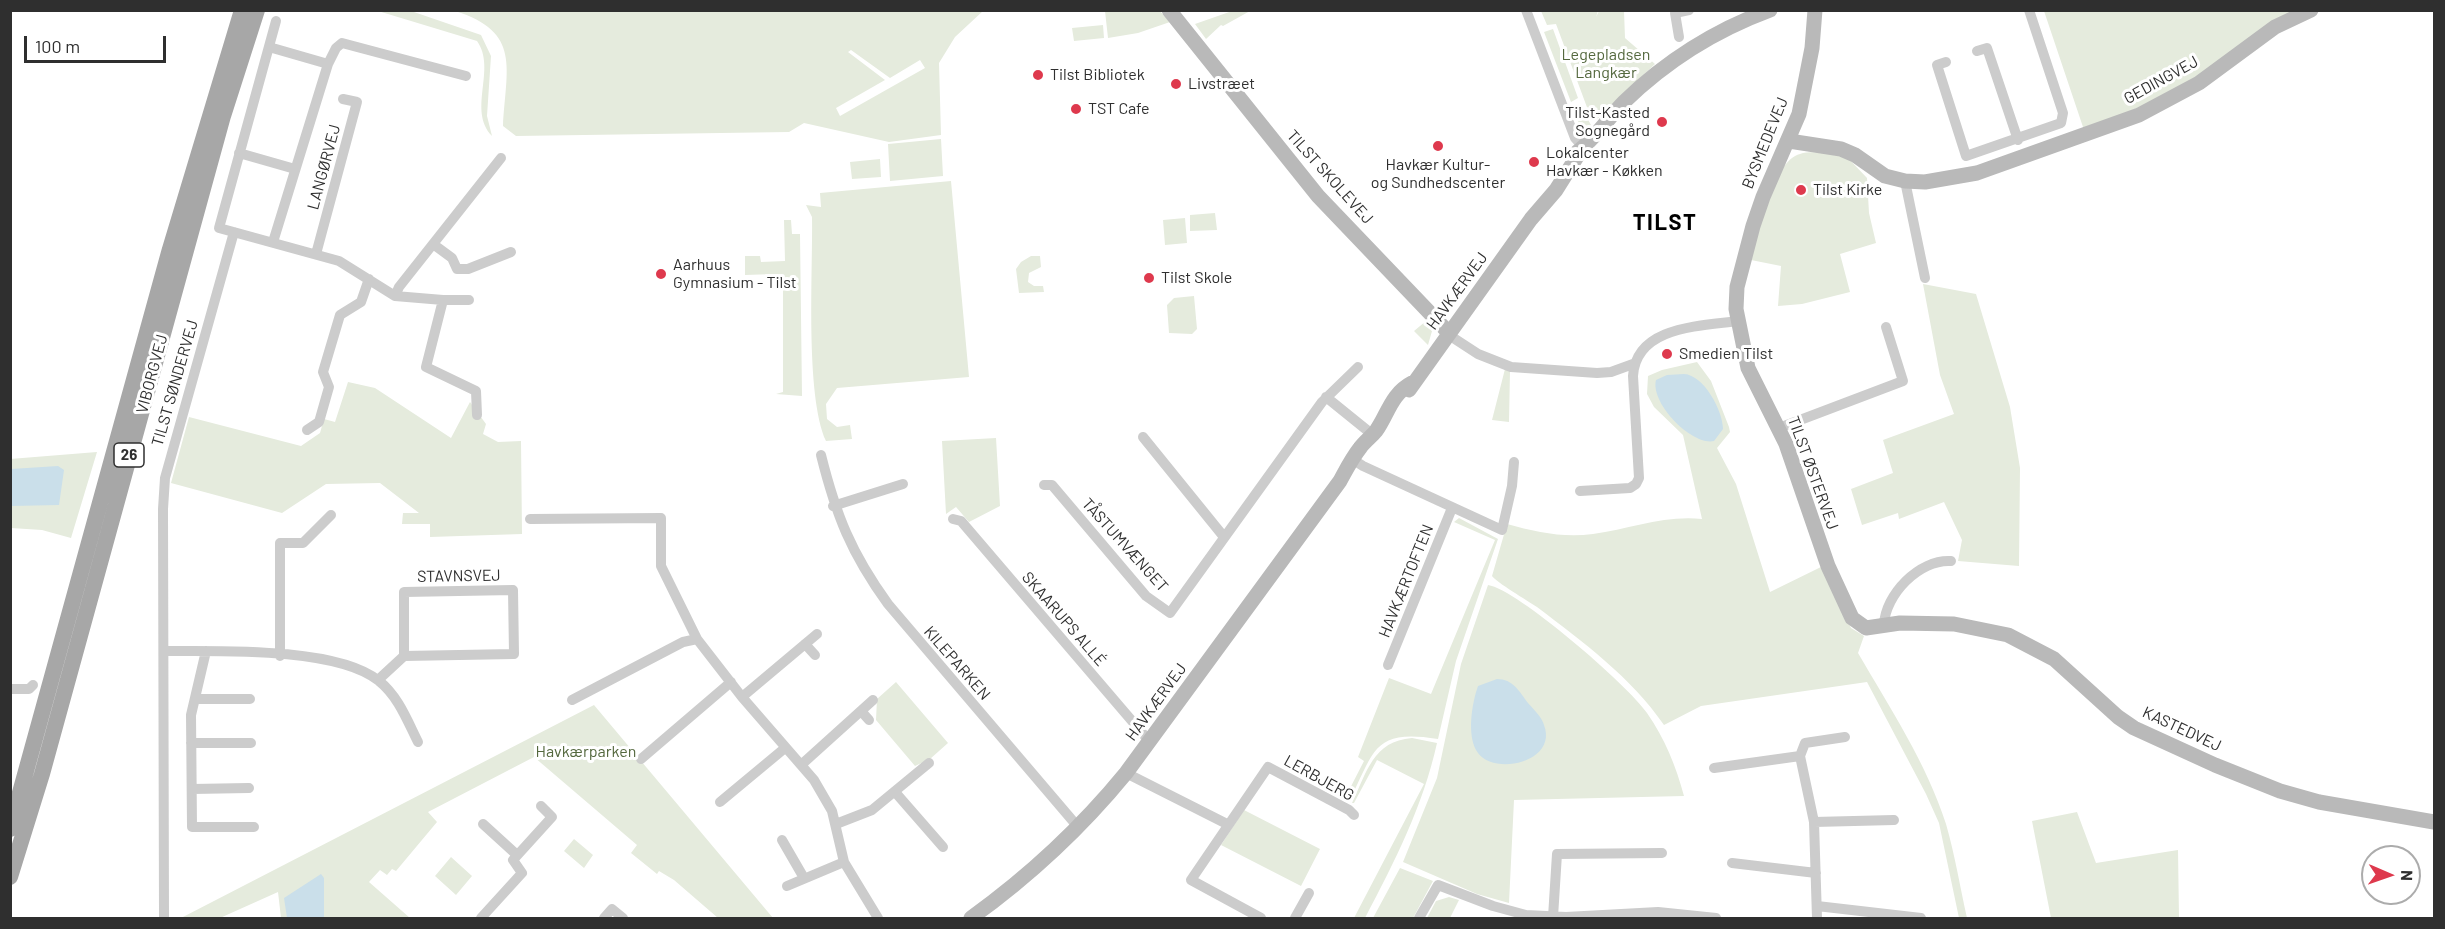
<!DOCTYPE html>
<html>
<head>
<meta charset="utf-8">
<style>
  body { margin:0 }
  #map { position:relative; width:2445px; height:929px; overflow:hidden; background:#fff; font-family:Barlow,sans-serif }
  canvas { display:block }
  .frame { position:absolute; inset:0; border:12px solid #2f2f2f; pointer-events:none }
  .north { position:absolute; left:2361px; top:845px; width:60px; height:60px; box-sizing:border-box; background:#fff; border:2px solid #acacac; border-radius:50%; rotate:92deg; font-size:16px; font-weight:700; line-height:24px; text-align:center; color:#2f2f2f }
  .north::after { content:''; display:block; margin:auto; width:21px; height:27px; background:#de394d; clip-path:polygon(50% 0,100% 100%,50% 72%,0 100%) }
  .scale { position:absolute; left:24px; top:36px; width:142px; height:27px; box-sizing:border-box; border:3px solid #2f2f2f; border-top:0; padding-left:8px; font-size:18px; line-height:21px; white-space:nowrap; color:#2f2f2f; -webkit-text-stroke:4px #fff; paint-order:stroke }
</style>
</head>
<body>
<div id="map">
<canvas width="2445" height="929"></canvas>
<div class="frame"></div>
<div class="north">N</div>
<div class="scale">100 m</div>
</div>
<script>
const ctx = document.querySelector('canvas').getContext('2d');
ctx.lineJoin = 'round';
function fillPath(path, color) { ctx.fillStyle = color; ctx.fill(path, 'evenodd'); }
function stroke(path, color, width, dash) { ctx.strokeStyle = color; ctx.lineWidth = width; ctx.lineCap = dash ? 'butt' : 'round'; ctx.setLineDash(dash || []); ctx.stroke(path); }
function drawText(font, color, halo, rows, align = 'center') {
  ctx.font = font + ' Barlow,sans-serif'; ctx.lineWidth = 6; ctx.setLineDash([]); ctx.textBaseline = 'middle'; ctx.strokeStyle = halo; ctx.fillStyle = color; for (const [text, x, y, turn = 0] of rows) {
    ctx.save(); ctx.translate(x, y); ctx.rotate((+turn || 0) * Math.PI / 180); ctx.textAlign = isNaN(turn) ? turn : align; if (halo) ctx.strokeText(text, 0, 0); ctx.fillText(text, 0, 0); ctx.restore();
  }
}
fillPath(new Path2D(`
  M1235 10 1250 11 1223 26 1221 25 1206 39 1195 24Z
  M378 11H411L481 35 491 56 487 116 492 136C467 110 497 69 477 41Z
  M455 11H983L955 37 939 63 941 135 889 142 804 123 789 132 516 136 503 126C506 68 522 32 455 11ZM851 50 890 78 920 60 925 68 840 116 836 108 885 80 848 52Z
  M1105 11H1160L1170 22 1138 33 1108 38Z
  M1541 11H1598L1596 17 1599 11H1624L1625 38 1655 64 1596 120 1591 118 1556 24 1547 25Z
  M2044 11H2297L2188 82 2142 106 2084 130Z
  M1103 25 1104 38 1074 41 1072 28Z
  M1553 29 1578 98 1571 102 1544 32Z
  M1581 107 1591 125 1582 135 1579 131 1581 129 1574 110Z
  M941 139 943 176 890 181 888 144Z
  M1832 153 1847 157 1867 178 1869 213 1876 243 1840 254 1850 292 1802 304 1778 306 1781 266 1751 260C1757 236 1773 160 1800 154 1809 151 1822 153 1832 153Z
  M880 159 881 177 852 179 850 162Z
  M951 181 969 377 837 388 826 404 827 419 837 427 850 425 852 439 826 441C805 394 813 272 812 217L806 205 821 207 820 193Z
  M1215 213 1217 230 1190 231V215Z
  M1185 218 1187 243 1165 245 1163 220Z
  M784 220H791L792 234H800L802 396 776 394 783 392V285H775V274L745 275V256H760L761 262 785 261Z
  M1031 256H1040L1041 267 1029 273 1028 282 1034 286H1043L1044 292 1019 293 1016 269 1021 262Z
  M1923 284 1976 294 2010 407 2020 468 2019 566 1958 561 1962 540 1944 502 1899 519 1898 513 1862 525 1851 489 1893 473 1883 440 1954 414 1940 375Z
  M1194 296 1197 329 1192 334 1169 333 1167 305 1174 298Z
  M1426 321 1432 331 1428 345 1414 331Z
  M1697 362 1711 381 1729 427 1730 432 1717 448 1736 484 1770 592 1823 566 1851 628 1864 636 1858 653C1890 708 1927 764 1946 824 1955 855 1960 887 1967 918H1959L1939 823 1926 794 1867 682 1701 706 1664 725C1631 677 1583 642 1537 607 1528 601 1496 582 1492 576L1507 524C1536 532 1563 538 1593 534 1630 529 1664 515 1702 519L1683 435 1654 407 1647 394 1648 376 1662 370Z
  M1505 369 1510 371 1509 422 1492 420Z
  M348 382 375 388 451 438 470 402 486 424 483 434 498 442 521 441 522 534 430 537V524H402L403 513H419L380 483 326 484 282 513 171 483 189 417 301 446 320 433 324 419 335 422Z
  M996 438 1000 506 969 522 956 507 946 514 942 441Z
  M97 452 71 538 42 530 11 528 10 459Z
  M1459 518 1498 539 1456 661 1438 739C1374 729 1375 749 1350 800L1345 798 1364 761 1358 757 1389 678 1431 694 1495 540 1454 522Z
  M1488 585C1517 589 1629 686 1647 713 1665 739 1676 766 1684 796L1514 800 1509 903 1477 894 1403 862 1437 778 1461 664Z
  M896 682 948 743 930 759 915 766 876 720 877 699Z
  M594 705 773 918H718L674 880 659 871 657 874 631 853 637 845 534 757 428 812 437 822 396 871 392 869 387 875 380 870 369 882 410 918H281L278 892 220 918H181Z
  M1412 738 1437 743C1423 806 1395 861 1365 918H1354L1424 784 1377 760 1354 803H1352C1367 772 1373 741 1412 738Z
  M1244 810 1320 849 1301 886 1221 845Z
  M2077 812 2096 863 2178 850 2179 918H2051L2032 821Z
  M574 839 593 855 584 868 564 851Z
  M451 857 472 876 456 895 435 876Z
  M1400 868 1433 881 1413 918H1373Z
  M1449 897 1459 900 1450 918H1427L1436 901Z`), '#e5ebdd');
fillPath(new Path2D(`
  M1684 374C1704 375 1723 411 1723 429L1714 441C1692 446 1650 403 1656 380L1667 375Z
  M58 466 64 470 59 505 11 506V469Z
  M1497 679C1513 679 1519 691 1528 703 1533 709 1542 717 1544 725 1558 762 1495 776 1478 753 1466 737 1472 703 1478 686Z
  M321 874 324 878V918H287L284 898Z`), '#cadfea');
stroke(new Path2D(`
  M1526 10 1575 138 1583 147
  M276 21 219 228 339 261 395 296 443 300H469
  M1679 37 1675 13 1689 10
  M269 47 328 64
  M1977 51 1987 48 2018 140
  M1946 62 1937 65 1966 156 2061 123 2063 113 2029 10
  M239 153 295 169
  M1905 181 1925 278
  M273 242 328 64 336 48 342 43 466 76
  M433 244 452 258 457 269H468L511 252
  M316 254 357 102 343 99
  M395 296 399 287 501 158
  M443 300 426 367 476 391 477 415
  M1455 339 1478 354 1511 367 1597 373 1611 372 1633 364
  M1326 397 1373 435
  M1779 428 1903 381 1886 327
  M307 430 319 422 329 387 323 372 340 315 361 302 369 279
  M1143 437 1224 537
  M821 455C836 515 851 553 888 604L1078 827
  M1352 459 1363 466 1502 530 1512 486 1514 462
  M1044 485H1052L1146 596 1170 613 1322 402 1358 367
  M1580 491 1630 488 1636 484 1639 478 1633 376C1636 326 1701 326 1738 321
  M833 506 903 484
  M530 519 661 518V566L697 639 742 697 814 780 832 811 844 862 878 918
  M953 519 961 521 1150 742
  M1884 625C1885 595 1919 559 1951 561
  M805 644 815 655
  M164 651C218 651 338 647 379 681 398 696 407 720 418 742
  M206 651 191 715 192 827H254
  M280 656V543H303L331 515
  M1388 665 1452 508
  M378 680 404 656V592L513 590 514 654 404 656
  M10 689H29L33 685
  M742 697 817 634
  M195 699H250
  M572 700 683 642 697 639
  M861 711 869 720
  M191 743H251
  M641 759 731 682
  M801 765 873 700
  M1714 768 1800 756
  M1126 773 1227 824
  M192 789 249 788
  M895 792 943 847
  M720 802 785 748
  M1814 822 1894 820
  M483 824 517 855
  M836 824 872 810 929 763
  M782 840 804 878
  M1732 863 1816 873
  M787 886 844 862
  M1817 906 1921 918
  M1553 917 1557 854 1662 853
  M164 918 163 509 165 478 234 232
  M481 918 522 873 513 860 552 817 541 806
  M604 918 612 909 623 918
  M1261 918 1191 880 1268 767 1349 810 1354 815
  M1295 918 1309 893
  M1419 918 1438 885 1493 906 1526 915 1566 917 1658 912 1716 918
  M1817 918 1814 822 1800 756 1805 743 1845 737`), '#ccc', 10);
stroke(new Path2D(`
  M1169 10 1318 196 1449 333
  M1815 10 1812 48 1799 114 1763 197 1753 226 1737 287 1736 309 1748 368 1786 444 1828 566 1852 618 1866 628 1900 623 1954 624 2008 635 2054 659 2118 717 2134 728 2215 765 2280 791 2319 802 2434 822
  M1789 141 1841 149 1855 155 1885 176 1905 181 1925 182 1977 173 2139 115 2199 83 2275 27 2311 10
  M1577 152C1595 139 1608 118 1624 102 1665 62 1716 30 1770 10
  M1409 390 1531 219 1556 190 1583 147
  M971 918C1028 877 1081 828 1126 773L1340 481C1346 470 1352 458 1360 448 1364 442 1371 437 1376 431 1388 414 1391 394 1412 383`), '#b9b9b9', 15);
stroke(new Path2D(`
  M10 829 170 249 242 10
  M10 877 42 774 223 116 257 10`), '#a7a7a7', 16);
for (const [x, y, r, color] of [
  [1038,75,6,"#de394d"],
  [1176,84,6,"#de394d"],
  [1076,109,6,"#de394d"],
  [1662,122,6,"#de394d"],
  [1438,146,6,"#de394d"],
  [1534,162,6,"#de394d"],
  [1801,190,6,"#de394d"],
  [661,274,6,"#de394d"],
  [1149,278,6,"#de394d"],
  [1667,354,6,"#de394d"]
]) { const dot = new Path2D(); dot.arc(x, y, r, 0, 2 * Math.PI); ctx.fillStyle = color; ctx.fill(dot); stroke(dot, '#fff', 2); }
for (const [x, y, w] of [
  [129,455,30]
]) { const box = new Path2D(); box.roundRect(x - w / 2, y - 12, w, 24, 4.5); ctx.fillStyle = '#fff'; ctx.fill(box); stroke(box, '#2f2f2f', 1.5); }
drawText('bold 15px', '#2f2f2f', null, [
  ["26",129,455]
]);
drawText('16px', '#54683e', '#fff', [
  ["Legepladsen",1606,55],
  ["Langkær",1606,73],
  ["Havkærparken",586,752]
]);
drawText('16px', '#2f2f2f', '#fff', [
  ["Tilst Bibliotek",1050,75],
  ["Livstræet",1188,84],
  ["TST Cafe",1088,109],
  ["Tilst-Kasted",1650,113,"right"],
  ["Sognegård",1650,131,"right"],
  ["Lokalcenter",1546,153],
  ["Havkær - Køkken",1546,171],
  ["Havkær Kultur-",1438,165,"center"],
  ["og Sundhedscenter",1438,183,"center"],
  ["Tilst Kirke",1813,190],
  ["Aarhuus",673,265],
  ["Gymnasium - Tilst",673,283],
  ["Tilst Skole",1161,278],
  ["Smedien Tilst",1679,354]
], 'left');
drawText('16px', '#2f2f2f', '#fff', [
  ["GEDINGVEJ",2161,80,-29],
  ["BYSMEDEVEJ",1765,143,-68],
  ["LANGØRVEJ",324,167,-75],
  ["TILST SKOLEVEJ",1330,177,48],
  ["HAVKÆRVEJ",1457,291,-54],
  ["VIBORGVEJ",152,374,-75],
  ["TILST SØNDERVEJ",175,383,-74],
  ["TILST ØSTERVEJ",1813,473,70],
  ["TÅSTUMVÆNGET",1125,545,48],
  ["STAVNSVEJ",459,576,-1],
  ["HAVKÆRTOFTEN",1406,581,-68],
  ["SKAARUPS ALLÉ",1064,619,49],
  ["KILEPARKEN",957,663,49],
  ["HAVKÆRVEJ",1156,702,-54],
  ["KASTEDVEJ",2182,729,25],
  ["LERBJERG",1319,778,29]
]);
ctx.letterSpacing = '1.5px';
drawText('bold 22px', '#000', '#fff', [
  ["TILST",1665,223]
]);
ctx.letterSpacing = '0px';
</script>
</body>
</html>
